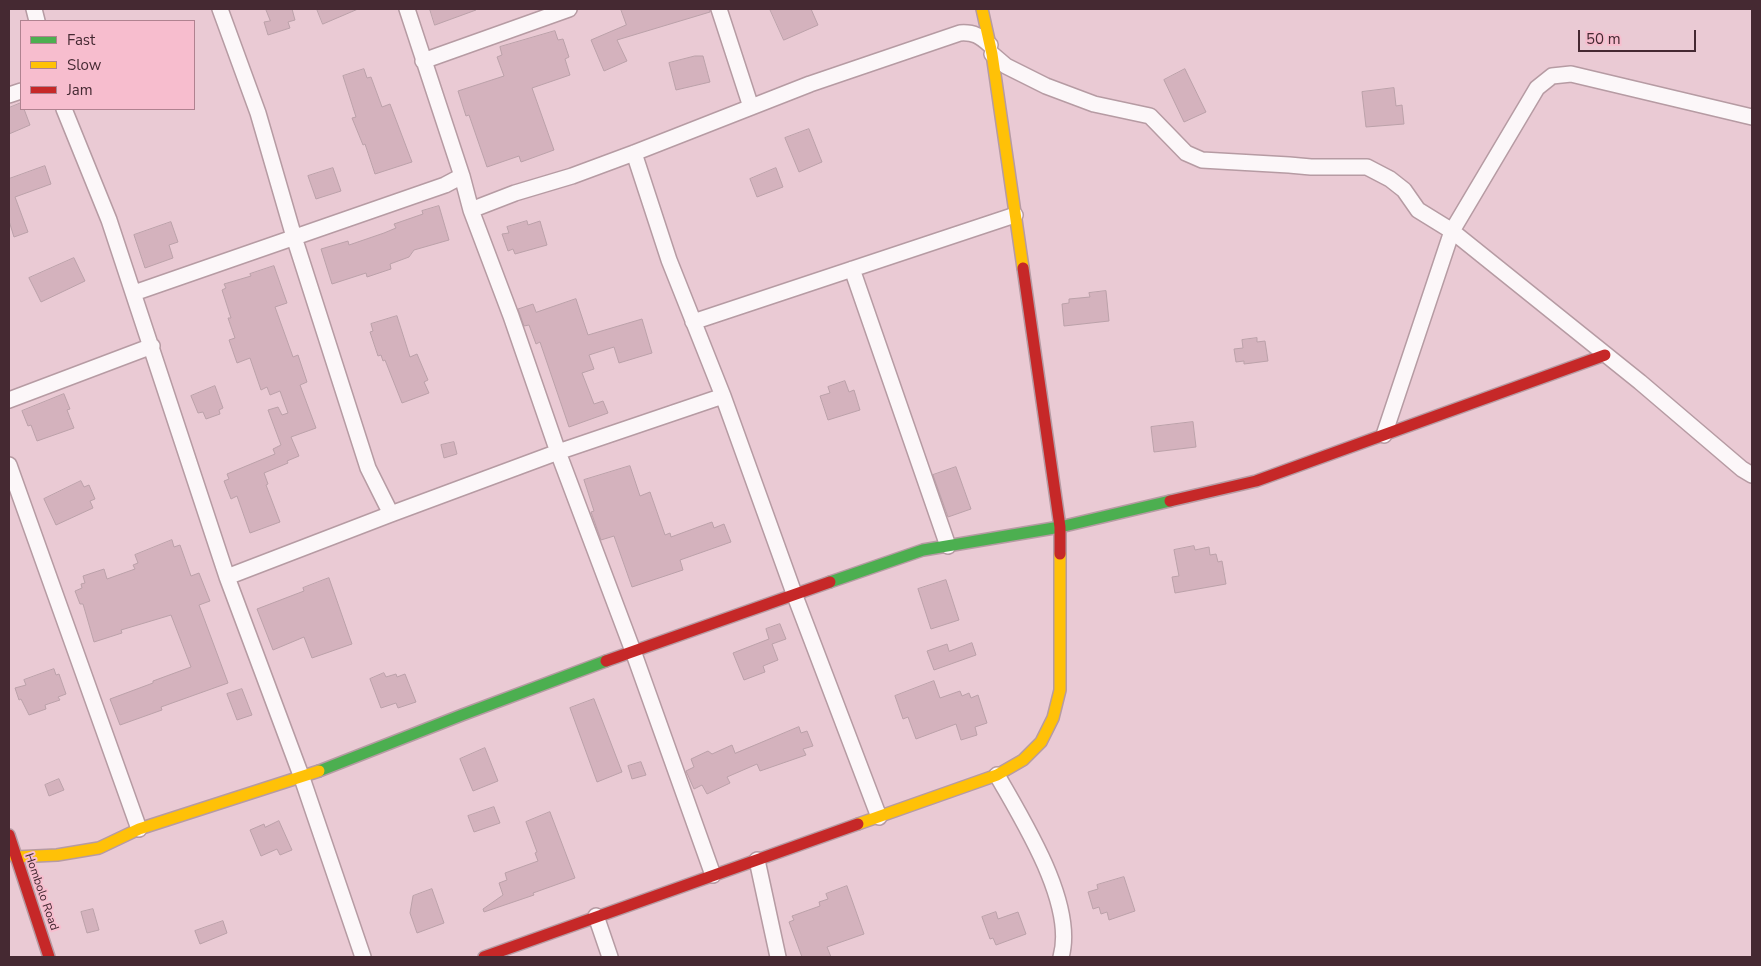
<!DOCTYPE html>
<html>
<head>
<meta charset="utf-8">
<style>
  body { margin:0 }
  #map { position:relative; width:1761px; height:966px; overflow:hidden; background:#eacad4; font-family:"Nunito Sans",sans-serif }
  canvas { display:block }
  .frame { position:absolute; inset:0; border:10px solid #452932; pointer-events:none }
  .legend { position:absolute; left:20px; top:20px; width:175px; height:90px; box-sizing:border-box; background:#f7bdce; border:1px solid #b08290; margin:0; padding:6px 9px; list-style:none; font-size:15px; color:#452932 }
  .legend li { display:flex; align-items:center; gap:10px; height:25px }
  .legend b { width:25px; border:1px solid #b08290 }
  .scale { position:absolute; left:1578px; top:30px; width:118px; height:22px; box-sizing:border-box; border:2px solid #452932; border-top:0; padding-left:6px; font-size:15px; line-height:18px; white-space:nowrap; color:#452932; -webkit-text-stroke:4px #f7bdce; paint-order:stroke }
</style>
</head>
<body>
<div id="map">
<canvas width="1761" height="966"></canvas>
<div class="frame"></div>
<ul class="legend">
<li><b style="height:6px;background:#4caf50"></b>Fast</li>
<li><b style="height:6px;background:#ffc107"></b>Slow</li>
<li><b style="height:6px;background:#c62828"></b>Jam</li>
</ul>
<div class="scale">50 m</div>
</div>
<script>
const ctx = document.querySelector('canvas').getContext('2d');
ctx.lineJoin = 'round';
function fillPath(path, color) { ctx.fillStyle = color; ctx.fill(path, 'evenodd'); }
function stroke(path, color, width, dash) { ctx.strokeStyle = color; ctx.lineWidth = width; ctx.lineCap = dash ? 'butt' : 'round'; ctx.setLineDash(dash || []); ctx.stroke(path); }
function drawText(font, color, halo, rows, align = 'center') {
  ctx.font = font + ' "Nunito Sans",sans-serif'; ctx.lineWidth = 4; ctx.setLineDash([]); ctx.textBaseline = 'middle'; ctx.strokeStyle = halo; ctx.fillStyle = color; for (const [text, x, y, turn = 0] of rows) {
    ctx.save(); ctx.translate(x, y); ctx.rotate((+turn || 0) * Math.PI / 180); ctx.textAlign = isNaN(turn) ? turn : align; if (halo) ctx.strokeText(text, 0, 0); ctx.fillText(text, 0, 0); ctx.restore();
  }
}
const building = new Path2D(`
  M266 9H292L295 20 288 22 290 28 268 35 264 22 270 21Z
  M317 9H358L323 24Z
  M430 9H475L476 10 435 25Z
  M621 9H710V12L617 40 627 61 604 71 591 40 626 25Z
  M770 9H811L818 25 784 40Z
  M555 31 558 40 563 39 569 57 565 59 570 75 532 88 554 150 521 162 519 156 487 167 469 115 466 116 458 91 504 76 497 57 502 55 500 47Z
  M695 56H703L710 82 676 90 669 63Z
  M364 69 367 78 371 77 382 107 390 104 412 162 375 174 365 144 363 145 352 118 356 117 343 76Z
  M1185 69 1206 112 1184 122 1164 80Z
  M1394 88 1396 106 1402 105 1404 124 1366 127 1362 92Z
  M21 103V109H24L30 125 9 134V108Z
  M809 129 822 162 799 172 785 138Z
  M45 166 51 184 15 197 28 232 14 237 9 221V179Z
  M333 168 341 191 316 199 308 176Z
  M776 168 783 187 757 197 750 179Z
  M439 206 449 240 414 250 409 257 390 264 391 269 367 277 366 273 332 284 321 249 348 241 349 245 384 233 396 228 394 224 423 214 422 211Z
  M527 221 528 225 540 221 547 245 515 254 513 249 508 251 502 234 509 233 507 227Z
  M171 222 178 242 169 245 173 258 145 268 134 235Z
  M74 258 85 281 41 302 29 278Z
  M274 266 287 303 275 307 293 357 298 355 307 382 300 385 316 428 291 437 299 456 287 461 288 463 264 473 268 484 266 485 280 522 250 533 237 496 231 499 224 481 229 479 227 474 275 454 273 449 281 445 268 410 278 407 282 415 288 413 280 391 270 395 267 387 261 390 250 358 237 363 229 340 235 338 228 318H231L222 290 226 288 224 284 251 276 250 274Z
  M1106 291 1109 321 1064 326 1062 304 1069 303V299L1090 297 1089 293Z
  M576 299 588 335 642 319 652 353 619 363 614 347 589 355 594 369 582 373 594 404 603 401 608 413 569 427 540 342 536 344 529 325 524 326 518 309 533 304 536 312Z
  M397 316 410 357 417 354 428 380 424 382 429 393 402 403 385 360 383 361 381 355 378 356 370 332 373 331 371 324Z
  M1257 338V342L1265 341 1268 361 1244 364V361L1236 362 1234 349 1243 348 1242 340Z
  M845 381 849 392 854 390 860 410 828 420 820 396 830 393 828 387Z
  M215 386 223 408 219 410 220 414 206 419 203 412 198 413 191 396Z
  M64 394 70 409 67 410 74 428 37 441 31 425 28 426 22 411Z
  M1193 422 1196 447 1154 452 1151 427Z
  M454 442 457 454 444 458 441 445Z
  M630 466 640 496 650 492 665 535 670 533 671 537 712 522 714 528 724 524 731 542 680 560 683 570 632 587 614 536 601 540 591 512 594 511 584 480Z
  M956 467 971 509 948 517 933 475Z
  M81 481 84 487 89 485 95 499 90 501 93 508 56 525 44 499Z
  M172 540 174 547 180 545 191 576 199 573 210 601 199 605 228 683 161 707 162 710 120 725 110 699 153 683V681L191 667 171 615 121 630 122 633 94 642 83 604H80L75 591 82 588 81 584 85 583 83 576 104 569 107 579 135 569 133 565 138 563 135 555Z
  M1194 546 1195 550 1209 547 1210 555 1216 554 1218 562 1222 561 1226 584 1175 593 1172 577 1179 576 1174 550Z
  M329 578 352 644 312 658 304 637 273 650 257 609 304 591 303 588Z
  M946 580 959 620 931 629 918 589Z
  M780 624 786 639 772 644 778 660 763 666 765 672 744 680 733 653 769 639 766 629Z
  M972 643 976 655 934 670 927 651 947 644 949 651Z
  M54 669 56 675 59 674 66 694 58 697 60 700 45 705 46 709 29 715 21 699 19 700 15 688 26 685 24 680Z
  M384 673 386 677 396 674 397 677 405 674 416 702 398 708 396 703 381 708 370 679Z
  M934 681 940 698 960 691 962 696 969 693 971 698 978 695 987 723 975 727 977 735 961 740 956 724 916 739 908 717 903 719 895 696Z
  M242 689 252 715 237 720 227 694Z
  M594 699 622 772 597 782 570 708Z
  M799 727 801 733 807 731 813 746 803 749 806 755 760 771 757 764 727 777 730 783 707 794 702 785 694 789 686 771 694 767 691 759 708 751 712 754 732 745 735 753Z
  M485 748 498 781 473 791 460 759Z
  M641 762 646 775 632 779 628 766Z
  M59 779 64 790 49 796 45 785Z
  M494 807 500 823 474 832 468 816Z
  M550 812 575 878 533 893 534 895 484 912 483 909 503 895 499 883 507 880 505 873 538 861 535 853 537 852 526 822Z
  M279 821 292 850 280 855 277 849 261 856 250 830 264 824 265 827Z
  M1124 877 1135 911 1109 920 1107 912 1101 914 1099 907 1093 909 1088 892 1098 889 1097 885Z
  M847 886 864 934 827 947 831 957H802L789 922 794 920 792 916 820 906 819 902 828 899 826 894Z
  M432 889 444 923 417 933 410 913 413 896Z
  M93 909 99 930 87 933 81 912Z
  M996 912 998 919 1018 912 1026 934 996 945 993 938 990 939 982 917Z
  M223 921 227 933 200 944 195 931Z`);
fillPath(building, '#d4b2bd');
stroke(building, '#bba1a9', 1);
const street = new Path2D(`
  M34 9 37 21
  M220 9 258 113 294 237 368 468 391 514
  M407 9 462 176 471 210 511 316 558 452 633 651 713 875
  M719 9 751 107
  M992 54 1006 66 1046 86 1094 104 1150 116 1186 153 1202 160 1289 165 1311 167H1367L1390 179 1404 190 1418 210 1452 231 1640 382 1742 469 1752 475
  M423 61 569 9
  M9 95 21 91
  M64 109 109 220 227 577 302 778 363 957
  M634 153 669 260 723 396 795 596 879 817
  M471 210 515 193 572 176 634 153 810 84 960 33C974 32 980 36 990 45
  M852 269 948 546
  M134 293 445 185 462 176
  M693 322 1015 215
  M9 400 152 346
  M1384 435 1452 231 1537 88 1552 76 1571 74 1752 117
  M9 465 139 829
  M227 577 391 514 558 452 723 396
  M997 775C1023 821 1076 904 1061 957
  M757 860 778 957
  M596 916 610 957`);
const fast = new Path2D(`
  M830 582 923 550 1060 527 1170 501
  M319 771 462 715 606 661`);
const slow = new Path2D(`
  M982 9 992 54 1023 268
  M858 824 997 775 1023 760 1041 742 1053 718 1060 690V554
  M15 857 57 855 99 848 139 829 319 771`);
const jam = new Path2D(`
  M1023 268 1060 527V554
  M1170 501 1256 481 1605 355
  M606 661 830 582
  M9 835 49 957
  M484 957 858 824`);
stroke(street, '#b69ba3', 18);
stroke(fast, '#b69ba3', 14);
stroke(slow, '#b69ba3', 14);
stroke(jam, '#b69ba3', 14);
stroke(street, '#fcf7f9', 15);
stroke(fast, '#4caf50', 11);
stroke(slow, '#ffc107', 11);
stroke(jam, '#c62828', 11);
drawText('12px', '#452932', '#f7bdce', [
  ["Hombolo Road",41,892,71]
]);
</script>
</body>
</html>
